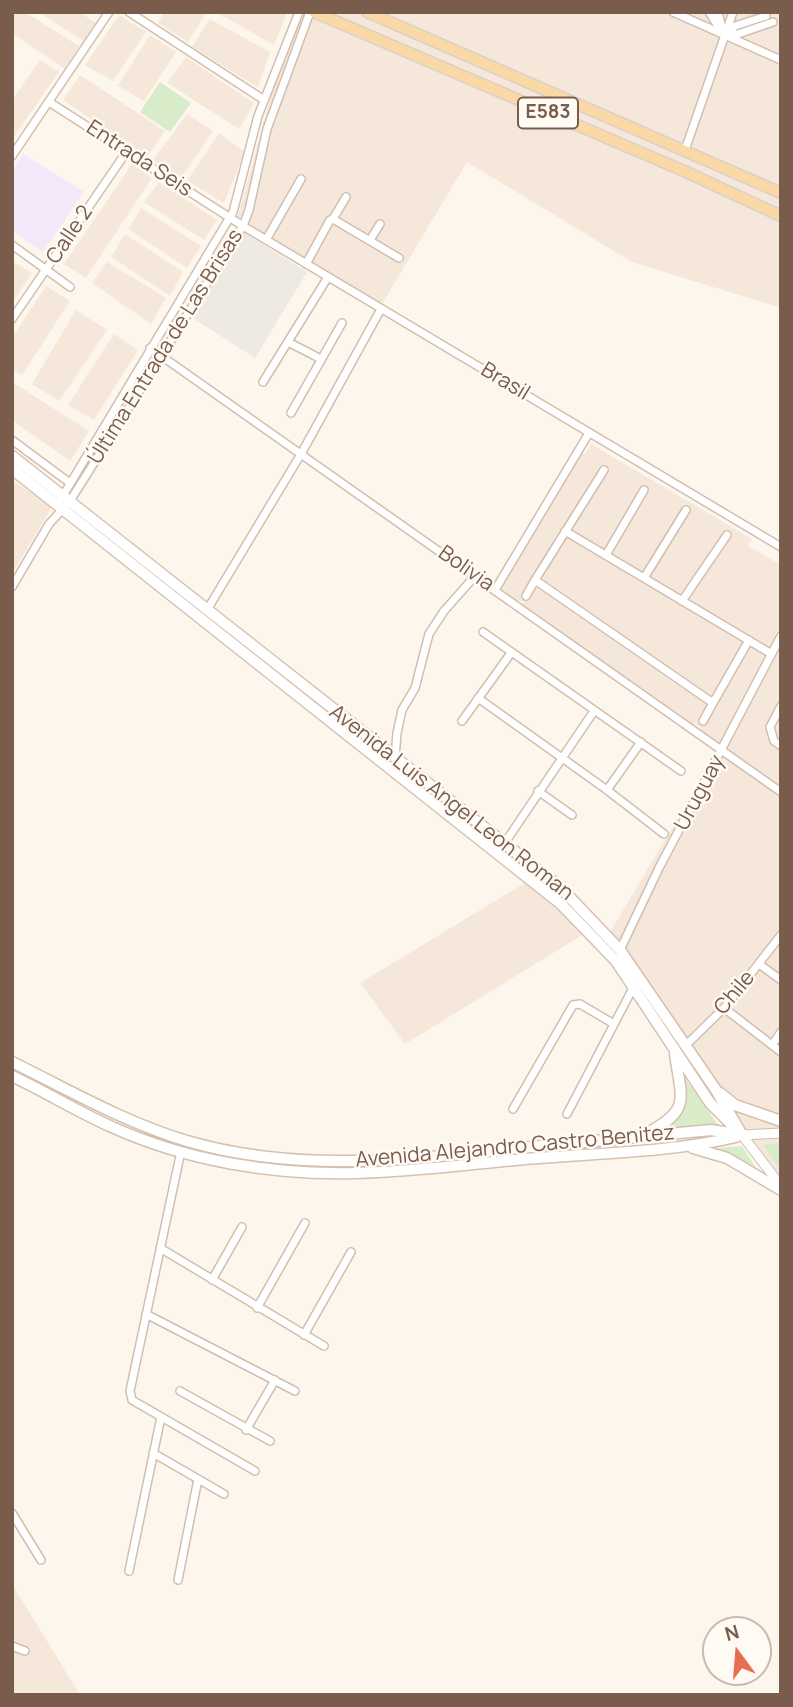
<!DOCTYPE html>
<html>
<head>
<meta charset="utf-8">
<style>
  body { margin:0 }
  #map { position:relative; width:793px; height:1707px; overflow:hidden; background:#fdf6ec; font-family:Manrope,sans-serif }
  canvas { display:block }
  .frame { position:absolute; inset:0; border:14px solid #7a5c4d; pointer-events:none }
  .north { position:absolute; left:702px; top:1616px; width:70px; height:70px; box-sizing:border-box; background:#fffaf3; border:2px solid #cabbb1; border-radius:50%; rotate:344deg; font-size:19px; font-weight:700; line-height:28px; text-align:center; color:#7a5c4d }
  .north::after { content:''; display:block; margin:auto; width:24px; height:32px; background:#e76f51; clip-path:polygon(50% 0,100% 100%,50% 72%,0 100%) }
</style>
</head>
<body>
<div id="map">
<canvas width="793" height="1707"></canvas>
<div class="frame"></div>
<div class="north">N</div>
</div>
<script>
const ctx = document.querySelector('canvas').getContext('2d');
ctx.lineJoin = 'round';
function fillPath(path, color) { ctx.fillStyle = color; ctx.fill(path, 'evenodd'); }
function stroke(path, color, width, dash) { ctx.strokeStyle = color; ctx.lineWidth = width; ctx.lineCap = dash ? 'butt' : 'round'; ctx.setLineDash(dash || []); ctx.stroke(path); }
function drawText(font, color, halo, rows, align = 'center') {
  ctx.font = font + ' Manrope,sans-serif'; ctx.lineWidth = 5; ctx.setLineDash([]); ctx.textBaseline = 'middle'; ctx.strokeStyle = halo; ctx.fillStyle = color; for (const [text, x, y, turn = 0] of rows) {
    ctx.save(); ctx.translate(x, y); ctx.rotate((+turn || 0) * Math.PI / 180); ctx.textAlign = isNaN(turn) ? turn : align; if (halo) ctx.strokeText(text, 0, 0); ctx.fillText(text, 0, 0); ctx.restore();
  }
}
fillPath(new Path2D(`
  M12 12H25L79 46 65 69 12 33Z
  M38 12H79L96 23 84 41Z
  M164 12H207L188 42 158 23Z
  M216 12H287L274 45Z
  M294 12H781V308L632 262 467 162 380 307 237 219Z
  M119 15 146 32 113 81 85 65Z
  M210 19 270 52 258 87 192 47Z
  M150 35 176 52 144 101 118 86Z
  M186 57 254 103 239 129 167 83Z
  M40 60 59 72 13 138 12 100Z
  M80 75 165 131 147 157 63 100Z
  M187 114 213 131 181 178 153 160Z
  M219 133 245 152 224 203 187 181Z
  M132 164 152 178 86 278 64 264Z
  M159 182 217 220 204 240 144 202Z
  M141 208 201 246 187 268 128 229Z
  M125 234 183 272 170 296 111 257Z
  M12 261 32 273 12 303Z
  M107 262 166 298 151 324 92 283Z
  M46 286 70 301 22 375 12 369V338Z
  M76 310 107 330 59 401 32 384Z
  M114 334 138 350 94 420 68 405Z
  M12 382 89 431 70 461 12 420Z
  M591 444 752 539 748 546 781 565V626L735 723 781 645V1192L741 1139 635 978 603 944 721 746 699 732 701 728 695 723 693 725 522 606 524 603 519 600 517 603 498 589 582 453 585 454Z
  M12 480 52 507 12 574Z
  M533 878 584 934 405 1044 360 983Z
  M12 1584 80 1695H12Z`), '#f5e8da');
fillPath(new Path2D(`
  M243 232 307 272 255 358 191 317Z`), '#efe9e4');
fillPath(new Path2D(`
  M23 154 84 192 43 252 12 231V172Z`), '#f3e8fa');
fillPath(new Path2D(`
  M160 82 191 103 170 132 140 112Z
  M682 1074 719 1126 658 1132 670 1123Z
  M781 1143V1171L763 1145Z
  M742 1146 760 1174 708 1149Z`), '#d8ecc9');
const minor = new Path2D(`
  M129 12 264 100
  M673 12 781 60
  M709 12 724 35
  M718 12 722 28
  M727 33 735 26 766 16
  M725 36 738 34 773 22
  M49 102 243 226 781 547
  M685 150 733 12
  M12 156 109 12
  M333 219 346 197
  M266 240 301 179
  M370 240 380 224
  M12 245 70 287
  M306 264 330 220 333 219 399 258
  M12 319 127 151
  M288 342 321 359
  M150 348 781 792
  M263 382 328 277
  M291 413 342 323
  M12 440 70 483
  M604 470 535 580 713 703 749 640
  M61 499 233 212 258 116 299 12
  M565 531 770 653
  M606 555 644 490
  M644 578 686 510
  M12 587 49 524 70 501 243 226 249 210 267 129 310 12
  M495 590 589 433
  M526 596 535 580
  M682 601 727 535
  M207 610 301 454 381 309
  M483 632 681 771
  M478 698 607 790 664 834
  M781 706 770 727 774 741 781 746
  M462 721 511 653
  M703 721 713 703
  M395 758 397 733 402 710 415 688 429 634 444 611 475 576
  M607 790 641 742
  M538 791 572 815
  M504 844 594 711
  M620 950 659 868 781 636
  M759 964 781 980
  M724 1008 781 1052
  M772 1045 781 1032
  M685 1046 724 1008 781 935
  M513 1109 573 1005 580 1004 614 1024
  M567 1114 633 988
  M181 1151 130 1391 132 1400 255 1471
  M160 1248 324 1346
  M212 1280 242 1227
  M257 1308 305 1223
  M146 1314 295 1391
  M304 1335 351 1252
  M180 1391 270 1441
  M246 1430 275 1380
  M153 1453 224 1494
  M12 1513 41 1560
  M129 1571 161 1417
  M178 1580 198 1479
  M12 1646 25 1651`);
const tertiary = new Path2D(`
  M742 1135 781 1186
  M742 1135 781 1133`);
const secondary = new Path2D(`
  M12 456 560 887 620 950 716 1090 742 1135
  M12 469 561 904 616 961 710 1103 732 1125
  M12 1062C69 1090 126 1123 187 1141 296 1173 409 1160 520 1148 584 1142 647 1136 711 1130L742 1135
  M12 1076C46 1092 78 1112 112 1127 187 1161 273 1175 355 1173 412 1172 468 1164 525 1159 595 1153 667 1153 736 1137
  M720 1093 735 1105 781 1121
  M644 1135C691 1110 682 1102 675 1054
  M693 1148 727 1158 781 1190`);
const primary = new Path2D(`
  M314 12 684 171 781 216
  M367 12 781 193`);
stroke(minor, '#d1beb0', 10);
stroke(tertiary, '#d1beb0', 11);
stroke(secondary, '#d6c0b0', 13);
stroke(primary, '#dad1cd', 13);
stroke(minor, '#fff', 7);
stroke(tertiary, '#fff', 9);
stroke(secondary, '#fff', 10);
stroke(primary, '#fbd9a5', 10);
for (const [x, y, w] of [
  [548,113,60]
]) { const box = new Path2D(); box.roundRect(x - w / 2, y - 15.5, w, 31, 5); ctx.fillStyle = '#fffaf3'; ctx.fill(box); stroke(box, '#7a5c4d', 2); }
drawText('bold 19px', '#7a5c4d', null, [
  ["E583",548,113]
]);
drawText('21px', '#7a5c4d', '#fffaf3', [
  ["Entrada Seis",139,159,33],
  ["Calle 2",70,235,-56],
  ["Última Entrada de Las Brisas",166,347,-58],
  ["Brasil",505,382,31],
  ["Bolivia",466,569,35],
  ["Uruguay",700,793,-62],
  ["Avenida Luis Angel Leon Roman",451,803,38],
  ["Chile",735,993,-50],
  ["Avenida Alejandro Castro Benitez",515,1147,-5]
]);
</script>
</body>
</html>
